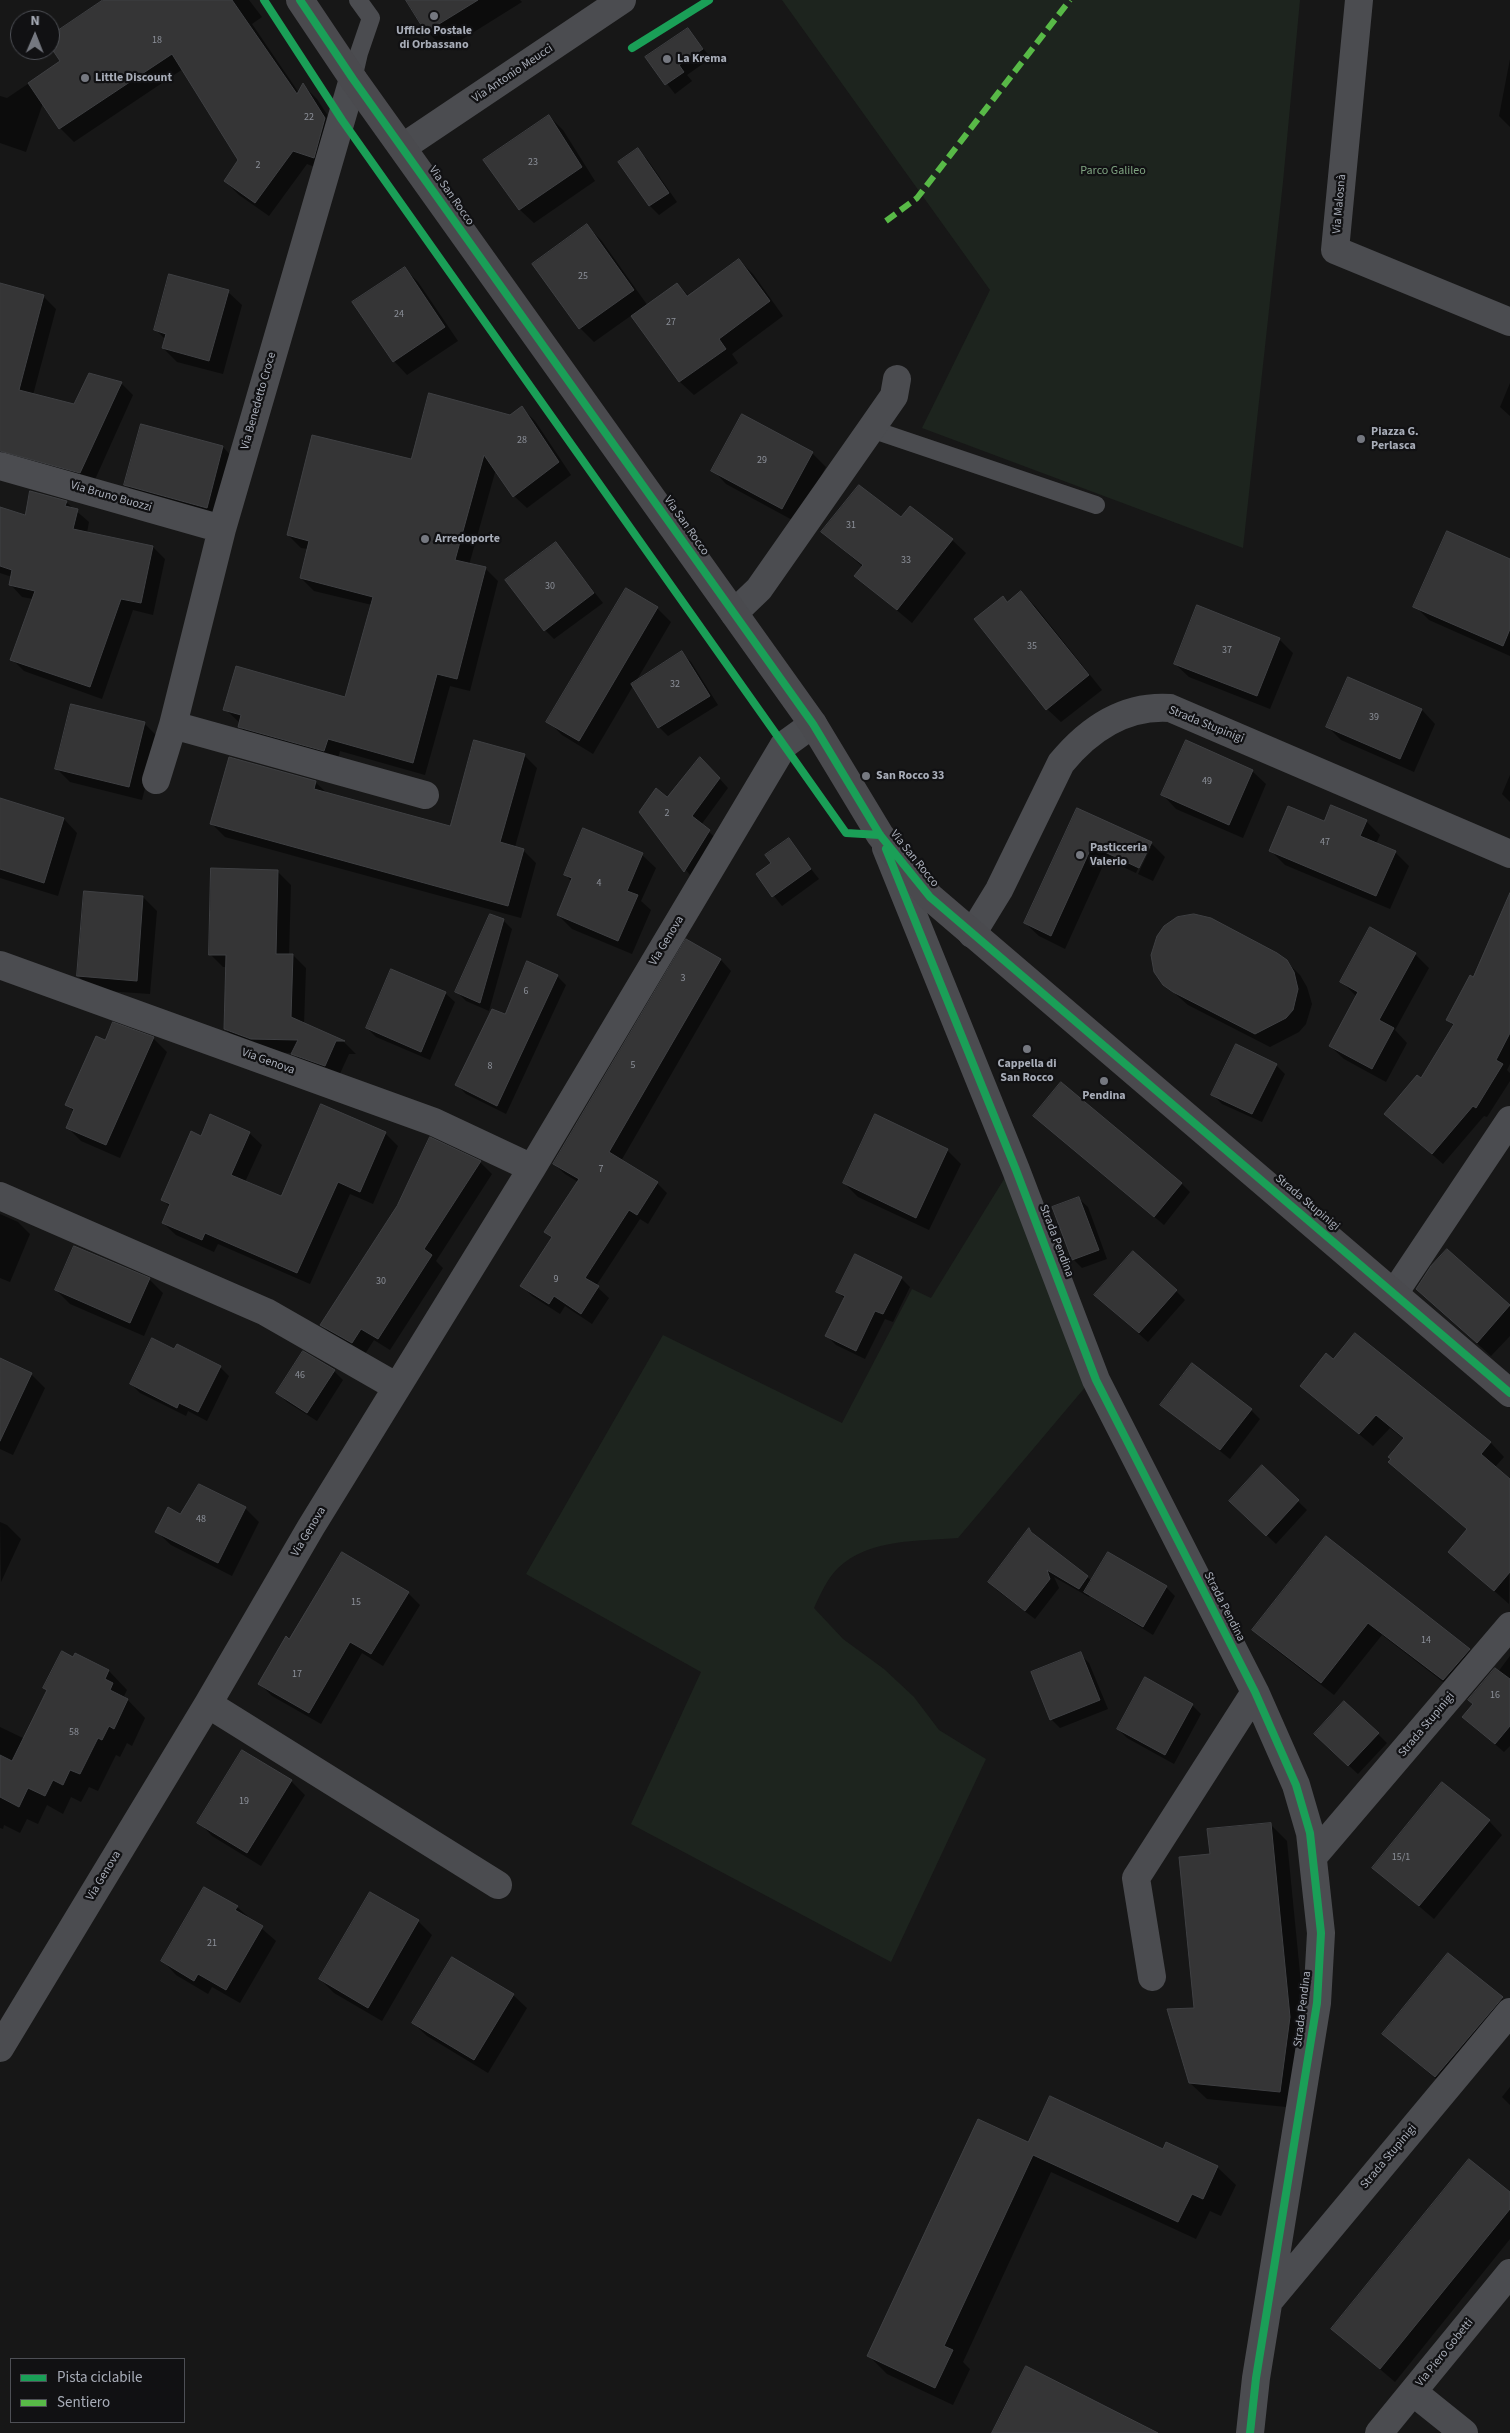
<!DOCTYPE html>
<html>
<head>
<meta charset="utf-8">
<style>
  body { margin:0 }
  #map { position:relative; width:1510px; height:2433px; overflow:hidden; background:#171717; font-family:"Source Sans 3",sans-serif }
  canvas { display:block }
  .legend { position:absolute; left:10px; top:2358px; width:175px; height:65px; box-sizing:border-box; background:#111113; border:1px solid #4d4f55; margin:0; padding:6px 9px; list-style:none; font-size:15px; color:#a8adb8 }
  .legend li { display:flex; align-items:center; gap:10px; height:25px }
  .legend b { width:25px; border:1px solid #4d4f55 }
  .north { position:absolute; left:10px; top:10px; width:50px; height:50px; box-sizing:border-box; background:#111113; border:1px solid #4d4f55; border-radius:50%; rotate:1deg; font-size:14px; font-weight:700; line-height:20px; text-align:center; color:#a8adb8 }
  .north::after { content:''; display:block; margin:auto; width:18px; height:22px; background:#757880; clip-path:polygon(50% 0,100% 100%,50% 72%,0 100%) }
</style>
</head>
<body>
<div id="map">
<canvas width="1510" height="2433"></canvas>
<ul class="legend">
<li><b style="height:6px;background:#1a9f57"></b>Pista ciclabile</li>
<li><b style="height:6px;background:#58b947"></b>Sentiero</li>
</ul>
<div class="north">N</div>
</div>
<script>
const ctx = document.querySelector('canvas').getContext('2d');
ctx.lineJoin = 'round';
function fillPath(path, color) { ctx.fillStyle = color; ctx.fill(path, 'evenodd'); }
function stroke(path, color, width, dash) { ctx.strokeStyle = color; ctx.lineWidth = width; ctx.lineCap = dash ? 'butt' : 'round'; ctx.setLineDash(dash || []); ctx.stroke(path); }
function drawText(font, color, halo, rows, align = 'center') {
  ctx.font = font + ' "Source Sans 3",sans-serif'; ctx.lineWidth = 4.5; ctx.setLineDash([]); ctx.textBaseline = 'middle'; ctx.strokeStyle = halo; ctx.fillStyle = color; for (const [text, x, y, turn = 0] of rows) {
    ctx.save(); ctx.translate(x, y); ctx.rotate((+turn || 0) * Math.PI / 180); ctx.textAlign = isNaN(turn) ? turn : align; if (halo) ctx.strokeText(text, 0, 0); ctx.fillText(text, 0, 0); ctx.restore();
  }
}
fillPath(new Path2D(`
  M782 0H1300L1283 182 1243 548 922 428 990 290Z
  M1009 1171 1087 1385 958 1538C918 1541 868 1539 838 1568 827 1579 820 1595 814 1608L843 1639 884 1669 914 1697 939 1730 986 1759 891 1962 631 1824 701 1672 526 1574 663 1335 842 1423 912 1289 931 1298Z`), '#1d241e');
fillPath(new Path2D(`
  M106 0H249L262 17 252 24 299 93 303 85 317 99 339 133 328 172 307 164 269 216 239 195 225 181 240 160 183 69 74 142 60 128 43 103 26 152 0 143V96L7 98 62 61 50 44V38Z
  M407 0H520L522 2 445 50 427 31Z
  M688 30 711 58 687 75 692 81 675 94 647 58Z
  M1510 59V127L1499 116Z
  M549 116 563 130 595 181 534 223 520 210 484 160Z
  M638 150 647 159 677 202 659 215 650 206 620 162Z
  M587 226 601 240 648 306 677 284 689 296 739 260 753 274 783 316 732 354 738 363 694 395 680 382 632 315 594 342 580 328Z
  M405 269 418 282 458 341 407 375 394 361Z
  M0 285 44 297 56 309 33 395 75 406 121 383 133 395 93 484 0 459Z
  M228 292 242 305 223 374 177 362 163 348 166 340 155 329Z
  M1510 383V416L1500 407Z
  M522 408 535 421 571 475 527 508 514 496 496 469 469 565 485 568 498 581 470 691 450 686 425 775 340 751 337 763 252 739 239 726 240 723 225 709 345 698 372 605 314 591 301 578 308 549 301 548 288 535 412 460 510 416Z
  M223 447 236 461 220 521 140 498 126 485Z
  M812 453 826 467 796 522 726 484 713 470Z
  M31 492 66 502 89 522 87 533 153 547 165 559 153 615 133 610 102 699 24 671 12 659 33 599 22 597 10 584 12 577 0 573V508L26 516Z
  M823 532 952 540 966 553 912 623 856 576 863 567Z
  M556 544 603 603 554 639 545 630Z
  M1510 560V656L1429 620 1415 606Z
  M626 590 657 608 671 622 635 683 682 653 691 662 718 705 668 736 659 727 633 686 593 754 562 735 548 721Z
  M1021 592 1035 606 1102 690 1061 722 1047 709 1003 598 1008 603Z
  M1279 639 1293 653 1270 709 1189 677 1175 664Z
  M1422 710 1435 724 1414 772 1341 740 1328 727Z
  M144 723 158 737 142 800 70 782 56 768Z
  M524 755 537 768 515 847 523 850 536 863 521 918 225 837 212 824 315 782 327 793 451 828Z
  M709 767 728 788 701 825 718 840 694 880 640 812 668 799Z
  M1252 771 1266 784 1243 838 1176 809 1163 795Z
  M1510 775V802L1502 794Z
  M0 800 64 819 77 833 58 896 0 878Z
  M1077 809 1151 843 1165 857 1153 881 1138 874 1151 847H1148L1136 873 1106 859 1065 949 1039 936 1025 923Z
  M1366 821 1380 835 1376 844 1395 852 1409 866 1390 909 1285 865 1271 851 1325 822Z
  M788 840 819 879 782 906 757 875 773 864Z
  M642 855 656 868 641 901 651 910 632 954 572 929 558 915 572 882 565 874Z
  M277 871 291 885 289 955H293L306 968 304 1024 344 1042 356 1054H349L338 1078 306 1067 293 1053 265 1052 239 1042 225 1029 227 967H223L210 954Z
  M1510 896V1064L1507 1070 1510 1073V1081L1487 1117 1484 1116 1443 1164 1386 1114 1421 1080 1454 1026 1448 1020 1474 978Z
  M143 897 157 911 150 994 92 990 78 976Z
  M503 920 512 929 489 1011 466 1001 457 992Z
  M687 941 721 960 731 971 621 1161 657 1183 667 1193 648 1224 640 1219 596 1286 609 1298 592 1324 565 1306 560 1314 532 1296 522 1286 552 1238 546 1232 578 1182 565 1174 554 1164Z
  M1415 954 1429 968 1395 1030 1407 1043 1386 1082 1344 1059 1330 1046 1357 997 1342 982Z
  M1286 961 1300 975 1307 987 1312 1004 1306 1024 1299 1032 1270 1047 1188 1005 1164 984Z
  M392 971 445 993 455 1002 430 1060 376 1037 367 1028Z
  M557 976 566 985 506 1114 466 1094 457 1085 506 1016Z
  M153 1038 167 1052 120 1158 81 1141 68 1128 74 1112 67 1104 105 1042Z
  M1276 1065 1285 1074 1262 1122 1222 1104 1213 1095Z
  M1035 1116 1181 1183 1190 1192 1164 1225Z
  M249 1133 262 1145 245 1182 281 1198 385 1133 398 1146 373 1204 350 1194 310 1284 218 1244 214 1252 176 1235 163 1223 170 1207 163 1200 201 1137Z
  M947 1150 961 1164 929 1230 858 1197 844 1183Z
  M480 1162 492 1174 436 1261 443 1268 390 1350 374 1340 365 1354 333 1337 322 1325Z
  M1078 1198 1088 1207 1107 1259 1082 1268 1073 1259Z
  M0 1214 18 1222 30 1234 10 1282 0 1278Z
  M1447 1250 1510 1307V1336L1491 1356 1431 1302Z
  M901 1278 910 1287 893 1322 885 1319 865 1359 836 1345 827 1336 845 1299 838 1292Z
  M149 1279 163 1293 144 1336 70 1304 56 1290Z
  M1176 1291 1185 1300 1148 1342 1105 1304Z
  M1355 1334 1491 1443 1504 1457 1495 1467 1510 1480 1509 1604 1450 1552 1468 1530 1390 1462 1404 1439 1390 1428 1373 1446 1302 1386 1333 1361Z
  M174 1351 220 1367 229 1376 207 1421 188 1411 186 1416 140 1393 131 1384Z
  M0 1360 31 1374 45 1388 13 1455 0 1449Z
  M334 1371 343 1380 317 1421 287 1402 278 1393Z
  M1161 1404 1251 1410 1260 1419 1230 1459Z
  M1262 1467 1307 1510 1276 1544 1231 1501Z
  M245 1508 259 1522 232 1576 171 1545 157 1532 180 1516Z
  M0 1522 7 1525 21 1539 1 1582Z
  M1029 1530 1092 1581 1109 1553 1166 1587 1175 1596 1153 1635 1090 1596 1089 1597 1054 1577 1059 1588 1035 1619 998 1591 989 1582Z
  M1326 1538 1469 1650 1482 1662 1456 1692 1382 1635 1334 1695 1266 1642 1254 1629Z
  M408 1593 420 1605 383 1666 362 1653 321 1724 272 1696 260 1684 290 1640Z
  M1080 1654 1089 1663 1108 1709 1060 1728 1051 1719Z
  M76 1655 109 1671 127 1690 124 1696 145 1718 132 1746 127 1743 120 1757 116 1755 98 1791 89 1787 81 1802 71 1797 63 1814 47 1805 38 1824 27 1819 20 1833 4 1825 3 1829 0 1828V1727L25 1739 48 1691 44 1688Z
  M1510 1656V1746L1504 1752 1464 1717Z
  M1146 1678 1192 1705 1201 1714 1174 1764 1127 1738 1118 1729Z
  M1378 1734 1387 1743 1358 1774 1324 1743Z
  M291 1781 305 1795 261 1866 212 1836 199 1822Z
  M1489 1821 1502 1835 1434 1919 1374 1868Z
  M1270 1824 1287 1841 1306 2034 1296 2108 1207 2099 1190 2083 1211 1855Z
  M205 1889 237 1907 276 1941 240 2003 212 1987 208 1994 176 1975 163 1961Z
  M418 1921 432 1935 382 2021 334 1993 320 1979Z
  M513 1995 527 2008 488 2073 427 2036 413 2023Z
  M1502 1998 1510 2006 1449 2090 1383 2034Z
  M1510 2087V2105L1502 2097Z
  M1029 2144 1163 2151 1217 2167 1236 2185 1221 2216 1210 2211 1196 2239 1051 2172 963 2362 970 2369 953 2405 887 2374 869 2356Z
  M1510 2194V2239L1395 2382 1333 2329Z`), '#0007');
const building = new Path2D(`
  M103 0H232L297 94 303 83 325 118 314 158 293 151 255 203 224 181 238 160 172 54 59 129 28 83 60 61 50 46V36Z
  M406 0H478L426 32Z
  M688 28 703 49 679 65 684 72 665 85 645 57Z
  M549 115 582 167 519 210 483 160Z
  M638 148 669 193 649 206 618 162Z
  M587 224 634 290 579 329 532 264Z
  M739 259 770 301 719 339 726 349 679 382 631 316 677 283 687 296Z
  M405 267 445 327 393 362 352 302Z
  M169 274 229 290 209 361 162 348 166 334 154 330Z
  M0 283 44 295 19 390 74 404 89 373 122 382 80 473 0 451Z
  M429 393 510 415 522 406 559 462 513 497 484 455 455 560 486 567 457 679 437 674 413 763 328 739 324 751 238 727 241 715 223 710 236 666 345 697 373 597 300 578 309 541 287 535 312 435 411 459Z
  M742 414 813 452 782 509 711 471Z
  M141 424 223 446 207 508 124 485Z
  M859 485 901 517 910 506 953 539 897 610 854 576 863 565 821 532Z
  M30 491 67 501 65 506 78 509 73 529 153 546 141 603 121 599 90 687 10 660 35 591 9 585 12 570 0 566V507L25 515Z
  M1447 531 1510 559V629L1503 646 1413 607Z
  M556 542 594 593 544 631 505 580Z
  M626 588 658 607 579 741 546 722Z
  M1021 591 1089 675 1046 710 974 619 1003 596 1007 602Z
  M1197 605 1280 638 1257 696 1174 664Z
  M682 651 710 696 658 728 631 684Z
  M1348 677 1422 709 1400 759 1326 727Z
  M71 704 145 722 129 787 55 769Z
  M474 740 525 754 500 842 524 849 508 906 210 824 229 757 316 781 314 789 450 826Z
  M1186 740 1253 770 1229 825 1161 795Z
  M700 757 720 778 692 816 710 830 684 872 639 812 656 788 667 797Z
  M0 798 64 818 44 883 0 869Z
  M1331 805 1367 820 1360 836 1396 851 1376 896 1269 851 1288 806 1324 821Z
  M1077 808 1152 842 1139 868 1092 846 1051 936 1024 923Z
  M583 828 643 853 627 891 638 895 618 941 557 915 572 878 564 875Z
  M789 838 811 869 772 897 756 874 771 863 765 855Z
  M211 868 278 870 276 954H293L291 1017 345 1041H336L325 1066 291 1054 298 1040 251 1039 224 1029 226 955H209Z
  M84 891 143 896 137 981 77 976Z
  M1510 893V1033L1496 1060 1503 1064 1476 1108 1473 1106 1432 1154 1384 1114 1417 1075 1421 1078 1454 1024 1446 1020 1470 975 1473 977Z
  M490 914 504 919 480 1003 455 992Z
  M1194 914 1211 918 1277 953 1287 960 1294 972 1298 989 1293 1010 1286 1018 1255 1034 1173 992 1163 985 1154 972 1151 955 1157 936 1164 926 1177 917Z
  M1370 927 1416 953 1379 1020 1394 1028 1372 1069 1329 1046 1358 992 1340 982Z
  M686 939 721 959 609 1152 658 1182 637 1215 629 1210 585 1278 599 1286 581 1314 554 1296 549 1304 520 1286 552 1237 544 1232 579 1179 553 1164Z
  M527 961 558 975 497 1106 455 1085 492 1009 505 1014Z
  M391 969 446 992 421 1052 366 1028Z
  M113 1022 154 1037 106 1145 66 1128 74 1109 65 1105 96 1036 105 1040Z
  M1236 1044 1277 1064 1252 1114 1211 1095Z
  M1061 1082 1182 1183 1154 1217 1033 1116Z
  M321 1104 386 1132 360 1192 338 1182 297 1273 205 1233 202 1240 162 1223 170 1204 161 1200 191 1131 201 1136 210 1114 250 1132 231 1175 281 1196Z
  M875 1114 948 1149 916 1218 843 1183Z
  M430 1137 481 1161 424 1249 432 1255 378 1339 361 1329 352 1343 320 1325 397 1206Z
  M1079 1197 1099 1250 1072 1260 1052 1207Z
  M74 1246 150 1278 130 1323 55 1290Z
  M1447 1249 1510 1305 1477 1343 1416 1289 1431 1266Z
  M1133 1251 1177 1290 1139 1333 1094 1295Z
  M855 1254 902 1277 883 1314 875 1311 856 1351 825 1336 845 1296 836 1292Z
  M1355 1333 1491 1442 1481 1454 1510 1479V1572L1494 1591 1448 1552 1467 1529 1388 1462 1391 1459 1388 1457 1404 1438 1376 1415 1359 1434 1300 1386 1326 1353 1333 1359Z
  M152 1338 174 1349 177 1344 221 1366 198 1412 179 1403 177 1408 130 1384Z
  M303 1351 335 1370 307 1413 276 1393Z
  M0 1358 32 1373 0 1441Z
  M1192 1363 1252 1409 1220 1450 1160 1405Z
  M1262 1465 1299 1500 1266 1536 1229 1501Z
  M199 1484 246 1507 218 1563 155 1532 168 1507 180 1514Z
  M1029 1528 1031 1532 1088 1576 1079 1589 1047 1570 1050 1579 1025 1611 988 1582Z
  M1326 1536 1470 1649 1443 1680 1368 1623 1321 1683 1252 1630Z
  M342 1552 409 1592 371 1654 350 1642 309 1713 258 1684 286 1636 289 1639Z
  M1108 1552 1167 1586 1143 1627 1084 1592Z
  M62 1651 73 1657 75 1653 109 1670 105 1679 113 1683 110 1690 128 1699 114 1729 109 1726 102 1740 98 1738 80 1774 70 1770 63 1785 53 1780 45 1796 28 1788 19 1807 0 1797V1755L12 1761 47 1690 43 1688Z
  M1081 1652 1100 1700 1050 1720 1031 1672Z
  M1495 1668 1510 1679V1726L1495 1744 1462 1717 1473 1704 1468 1700Z
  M1145 1677 1193 1704 1165 1755 1117 1729Z
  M1344 1701 1379 1733 1348 1766 1314 1734Z
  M242 1750 292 1780 247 1853 197 1823Z
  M1442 1782 1490 1820 1419 1906 1372 1868Z
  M1271 1823 1290 2017 1280 2092 1189 2083 1167 2009 1194 2008 1179 1857 1210 1854 1207 1829Z
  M204 1887 238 1906 235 1910 263 1926 226 1990 198 1974 194 1981 161 1961Z
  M370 1892 419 1920 368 2008 319 1979Z
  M1448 1953 1503 1997 1435 2077 1382 2034Z
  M452 1957 514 1994 474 2060 412 2023Z
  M1050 2096 1163 2149 1166 2142 1218 2166 1203 2199 1192 2194 1178 2222 1033 2155 944 2346 953 2350 935 2388 867 2356 978 2119 1028 2142Z
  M1469 2159 1510 2192V2209L1380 2369 1331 2329Z
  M1026 2366 1158 2433H992Z`);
fillPath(building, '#353536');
stroke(building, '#3f4043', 1);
stroke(new Path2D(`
  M353 79 359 53 371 18 358 0
  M871 429 1096 505`), '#4b4c50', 18);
stroke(new Path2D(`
  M1359 0 1335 250 1510 322
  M403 147 622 0
  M0 466 222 529
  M734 613 759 589 871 429 894 396 897 379
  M173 725 425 795
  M156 780 173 725 222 529 353 79
  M886 848 1016 1170 1096 1380 1255 1692 1296 1785 1310 1833 1321 1933 1317 2003 1256 2378 1250 2433
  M972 934 999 890 1061 763C1089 729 1125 705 1170 708L1510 854
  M0 965 434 1122 532 1168
  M0 1196 266 1312 397 1387
  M1395 1292 1510 1120
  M208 1704 498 1885
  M1313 1857 1510 1626
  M1152 1977 1136 1878 1255 1692
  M0 2048 208 1704 311 1527 532 1168 784 745 813 724
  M1269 2301 1510 2012
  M1413 2392 1464 2433
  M1379 2433 1510 2273`), '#4b4c50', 28);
stroke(new Path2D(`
  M300 0 353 79 813 724 880 835 930 897 1510 1393`), '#4a4a4e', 28);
stroke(new Path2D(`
  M886 221 917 198 1070 0`), '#58b947', 6, [12, 6]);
stroke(new Path2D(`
  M264 0 342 120 846 833 880 835
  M300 0 353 79 813 724 880 835 930 897 1510 1393
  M632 48 709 0
  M886 849 1016 1170 1096 1380 1255 1692 1296 1785 1310 1833 1321 1933 1317 2003 1256 2378 1250 2433`), '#1a9f57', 8);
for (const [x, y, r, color] of [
  [434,16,5,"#757880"],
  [667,59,5,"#757880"],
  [85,78,5,"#757880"],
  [1361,439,5,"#757880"],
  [425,539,5,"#757880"],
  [866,776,5,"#757880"],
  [1080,855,5,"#757880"],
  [1027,1049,5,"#757880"],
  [1104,1081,5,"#757880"]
]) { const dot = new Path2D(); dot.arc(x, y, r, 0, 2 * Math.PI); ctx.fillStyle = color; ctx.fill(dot); stroke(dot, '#111113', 2); }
drawText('10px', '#8b8f98', null, [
  ["18",157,41],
  ["22",309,118],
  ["23",533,163],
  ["2",258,166],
  ["25",583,277],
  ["24",399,315],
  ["27",671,323],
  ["28",522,441],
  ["29",762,461],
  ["31",851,526],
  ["33",906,561],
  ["30",550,587],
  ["35",1032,647],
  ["37",1227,651],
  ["32",675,685],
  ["39",1374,718],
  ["49",1207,782],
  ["2",667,814],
  ["47",1325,843],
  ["4",599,884],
  ["3",683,979],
  ["6",526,992],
  ["5",633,1066],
  ["8",490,1067],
  ["7",601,1170],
  ["9",556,1280],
  ["30",381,1282],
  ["46",300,1376],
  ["48",201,1520],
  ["15",356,1603],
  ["14",1426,1641],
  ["17",297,1675],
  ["16",1495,1696],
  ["58",74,1733],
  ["19",244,1802],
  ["15/1",1401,1858],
  ["21",212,1944]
]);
drawText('bold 12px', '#a8adb8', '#111113', [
  ["Ufficio Postale",434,31,"center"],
  ["di Orbassano",434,45,"center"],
  ["La Krema",677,59],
  ["Little Discount",95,78],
  ["Piazza G.",1371,432],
  ["Perlasca",1371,446],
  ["Arredoporte",435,539],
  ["San Rocco 33",876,776],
  ["Pasticceria",1090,848],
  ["Valerio",1090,862],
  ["Cappella di",1027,1064,"center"],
  ["San Rocco",1027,1078,"center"],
  ["Pendina",1104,1096,"center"]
], 'left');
drawText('12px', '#a8adb8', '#111113', [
  ["Via Antonio Meucci",513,74,-34],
  ["Via San Rocco",451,196,55],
  ["Via Malosnà",1340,204,-85],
  ["Via Benedetto Croce",259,401,-74],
  ["Via Bruno Buozzi",111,497,16],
  ["Via San Rocco",686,526,55],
  ["Strada Stupinigi",1206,725,22],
  ["Via San Rocco",914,859,51],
  ["Via Genova",667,941,-59],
  ["Via Genova",268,1062,20],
  ["Strada Stupinigi",1307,1203,40],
  ["Strada Pendina",1056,1241,69],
  ["Via Genova",309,1532,-59],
  ["Strada Pendina",1224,1607,63],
  ["Strada Stupinigi",1427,1725,-50],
  ["Via Genova",104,1876,-59],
  ["Strada Pendina",1303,2009,-83],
  ["Strada Stupinigi",1389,2157,-50],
  ["Via Piero Gobetti",1445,2353,-51]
]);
drawText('12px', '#7fa381', '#111113', [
  ["Parco Galileo",1113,171]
]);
</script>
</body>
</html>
